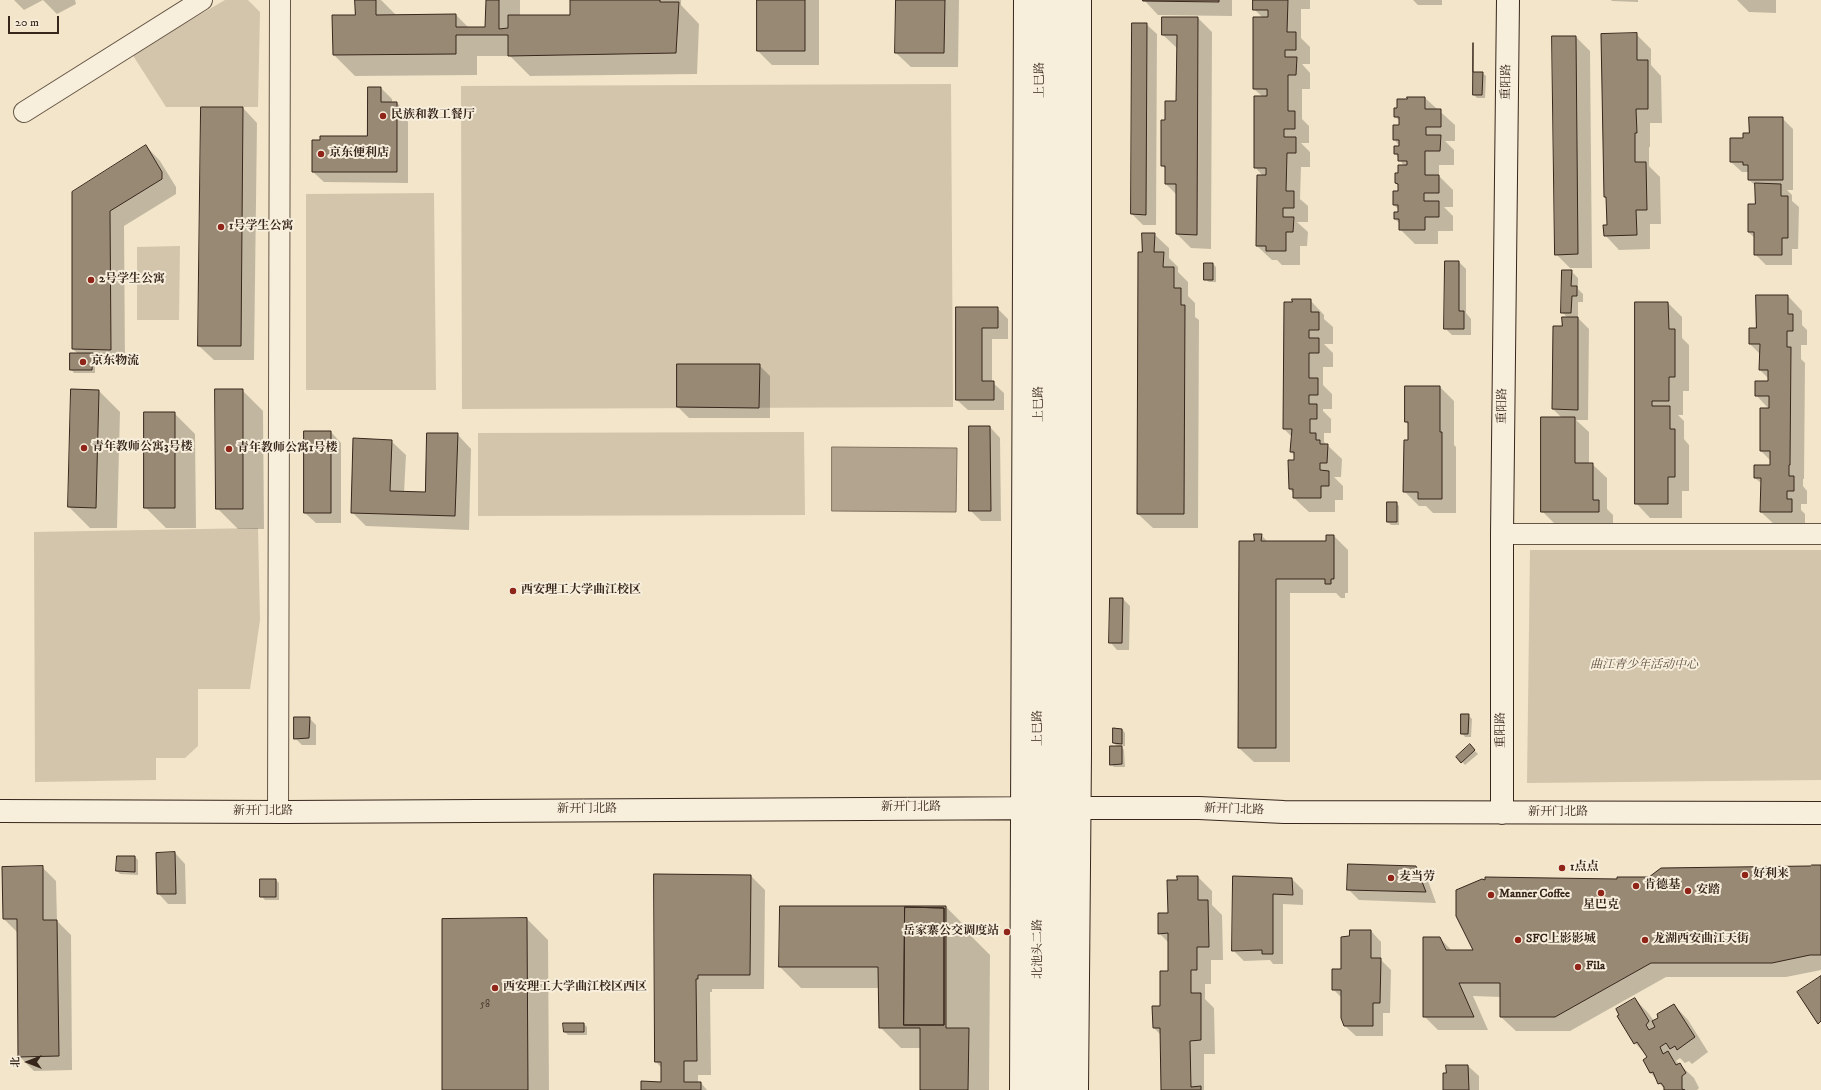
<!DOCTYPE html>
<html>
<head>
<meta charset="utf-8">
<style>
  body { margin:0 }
  #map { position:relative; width:1821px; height:1090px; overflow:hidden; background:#f2e5c9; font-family:"IM FELL DW Pica","Noto Serif SC",serif }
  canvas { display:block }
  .north { position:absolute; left:8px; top:1042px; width:40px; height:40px; -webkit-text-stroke:3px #f7eedc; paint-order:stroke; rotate:270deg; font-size:11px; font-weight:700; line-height:16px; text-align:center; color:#37261b }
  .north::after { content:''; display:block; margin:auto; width:14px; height:18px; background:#37261b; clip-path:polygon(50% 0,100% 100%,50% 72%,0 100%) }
  .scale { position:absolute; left:8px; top:16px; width:51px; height:18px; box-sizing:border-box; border:2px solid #37261b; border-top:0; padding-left:5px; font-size:12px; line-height:14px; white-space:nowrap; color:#37261b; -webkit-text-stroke:3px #f7eedc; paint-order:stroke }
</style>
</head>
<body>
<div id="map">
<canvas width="1821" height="1090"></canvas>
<div class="north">北</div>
<div class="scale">20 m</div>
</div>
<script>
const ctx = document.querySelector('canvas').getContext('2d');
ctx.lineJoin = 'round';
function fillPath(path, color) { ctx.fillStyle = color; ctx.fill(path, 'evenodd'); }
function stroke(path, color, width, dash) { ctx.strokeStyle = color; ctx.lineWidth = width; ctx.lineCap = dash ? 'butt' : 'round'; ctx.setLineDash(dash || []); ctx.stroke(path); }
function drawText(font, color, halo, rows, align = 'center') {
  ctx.font = font + ' "IM FELL DW Pica","Noto Serif SC",serif'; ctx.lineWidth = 4; ctx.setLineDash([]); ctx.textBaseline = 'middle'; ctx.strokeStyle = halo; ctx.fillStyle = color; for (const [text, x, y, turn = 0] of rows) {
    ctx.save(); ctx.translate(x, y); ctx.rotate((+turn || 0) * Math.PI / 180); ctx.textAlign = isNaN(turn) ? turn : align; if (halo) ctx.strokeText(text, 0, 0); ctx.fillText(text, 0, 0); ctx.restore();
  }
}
fillPath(new Path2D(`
  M225 0H248L260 12 258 107H166L132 54Z
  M951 84 953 407 462 409 461 86Z
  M434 193 436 390H306V194Z
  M180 246 179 320H137V247Z
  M804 432 805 515 478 516V433Z
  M258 528 260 620 250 689H198V746L185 758H156V780L35 782 34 532Z
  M1530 550H1821V780L1527 783Z`), '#d2c5ab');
const water = new Path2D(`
  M832 447 957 448 956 512 832 511Z`);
fillPath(water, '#b2a48e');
stroke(water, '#817260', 1);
fillPath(new Path2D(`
  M14 0H43L24 10Z
  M43 0H75L76 4 57 14Z
  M356 0H381L397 16 456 15 469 28H486V0H471H520V16H571V0H681V5L699 24 697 74 530 76 510 56H477V75L355 76 334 55 356 16Z
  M758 0H819V65H772L758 51Z
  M897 0H959L958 67H911L896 53Z
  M1144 0H1232V16L1158 15Z
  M1254 0H1310V9H1301V38L1310 47V64H1302L1310 73V89H1302V119L1309 126V143H1301L1310 152V167H1301L1300 199 1308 206V222H1297L1308 232 1307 246H1300V265H1282L1277 260H1272L1257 246 1263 176 1255 167 1263 97 1254 89 1263 18 1254 9Z
  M1413 0H1442V5H1418Z
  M1611 0H1638V2L1612 1Z
  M1737 0H1776V13L1749 12Z
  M1198 18 1212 32 1211 249 1191 248 1177 234V195L1166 184V170L1162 165 1166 121 1177 102 1178 49 1163 35Z
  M1146 24 1157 34 1156 225H1143L1132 214Z
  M1636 34 1651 49V65L1661 76 1662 123H1650V147H1649V166L1660 177 1661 224H1650V249L1619 250 1605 235 1608 226 1607 200 1605 197Z
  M1576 37 1590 51 1592 268H1570L1556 254Z
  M1482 73 1486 76 1485 98H1477L1474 95Z
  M369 88H381L392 99V103H397L408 114V183L324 182 313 172 321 141 368 137Z
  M1425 98 1455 125V141H1445L1454 150V165H1439V176L1453 190V207H1444L1453 216V231H1438V244H1415L1400 229V224L1395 219 1399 213V210L1394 205 1399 192V187L1396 183 1399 174 1404 166 1395 153 1400 147 1394 139 1400 126V121L1395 117 1398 109Z
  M243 108 257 123 254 360H214L199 346Z
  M1782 118 1793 129V190H1787L1792 195V201L1799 207 1798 249H1792V265H1766L1755 254V238L1748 232 1756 205V186L1749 180V172H1742L1731 162 1744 139Z
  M146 146 160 161 176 187V194L124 226 125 364 95 363V373H74L71 369 78 354 73 349V193Z
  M1154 234 1169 248V258L1178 267V272L1188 282V296L1195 303V317L1199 320 1198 528H1153L1138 514 1143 253Z
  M1459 262 1466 269V313L1471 319V335H1452L1445 328Z
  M1213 264 1216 267V282H1209L1205 279Z
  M1571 271 1578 278V289L1583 294V302H1578V318L1589 329 1588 420H1576L1589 432V464H1592L1607 478V509L1613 515V525H1556L1542 511 1562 418 1553 409 1563 327 1568 318 1562 312Z
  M1757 296H1788L1802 311V325L1807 330V345H1801V359L1805 363 1804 479H1803V486L1807 491V504H1801V510L1805 514V526H1776L1761 512 1762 484 1755 478 1771 466V461L1761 451 1769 409 1756 395 1769 382V379L1760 370V354L1750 344 1757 329Z
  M1310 300 1324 315V319L1333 327V344H1324L1333 353V367H1323V385L1332 394V409H1323V411L1331 419V433H1324V442L1342 459 1341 477H1334L1343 486V500H1335V512H1309L1294 498V494L1290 489 1295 456 1291 452 1292 437 1284 429Z
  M1636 303H1668L1682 317V338L1689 345V391H1683V415H1678L1684 421V439L1689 445V491H1682V518H1650L1636 503Z
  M957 308H997L1008 319V339H992V382L1004 393V410H968L957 400Z
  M759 365 770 376V418H689L678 407Z
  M1406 387H1440L1454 401V445L1456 447V513H1433L1426 506H1419L1404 491 1409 441V425L1406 422Z
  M242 390 263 411 264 529H238L217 508Z
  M99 391 120 412 117 528H90L69 507Z
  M174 413 195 434 196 528H166L145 507Z
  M990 427 1000 438 1001 521H981L970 510Z
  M331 432 341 443V523H316L305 513Z
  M457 434 471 449 469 530 366 526 352 512 391 441 406 455 404 493H426Z
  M1396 503 1399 506V525H1391L1388 522Z
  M1261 535 1268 542H1327V536H1334L1348 550V593H1345V598H1341L1336 593H1290V762H1254L1239 748 1255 542Z
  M1123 599 1130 606 1129 650H1117L1110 642Z
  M1468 715 1472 719 1471 737H1465L1462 733Z
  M309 718 316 725V745H302L295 738Z
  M1114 729H1122L1125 733V746H1121L1124 750 1125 767H1114L1111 764 1118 747 1114 743Z
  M1470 746 1478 754 1465 765 1458 757Z
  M175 853 185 864 186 904H168L158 893Z
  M135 857 138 860V875L120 874 117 871Z
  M1821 866V970L1786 977H1666L1570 1031H1516L1501 1017V997L1473 996 1488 1030H1438L1424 1016 1440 938 1452 951H1475L1486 882 1618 880Z
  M42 867 56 881 57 921 71 935 72 1070 34 1071 19 1056 18 933 4 919Z
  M1416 867 1427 878 1436 903 1359 900 1348 889Z
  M655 875 751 876 765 890 764 989H712V992H710L711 1075H698V1083H701L707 1090H642L662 1083V1068L656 1062Z
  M1198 877 1212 891V905L1222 915 1223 960H1211V984H1205V999L1214 1008 1215 1054H1204V1090H1162L1161 1035 1154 1028 1161 1007 1169 972V943L1159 933 1169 914 1178 881Z
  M1234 877 1292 879 1303 890V905L1283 904V964H1273L1270 960 1244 961 1233 950Z
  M276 880 279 883V900H265L261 896Z
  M927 907H946L967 928V932L990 955 989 1090H921V1048H901L880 1027V988H801L780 967Z
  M527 919 548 940 549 1090H443Z
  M1371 931 1381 942V960L1391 970 1390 1013H1383V1036H1356L1345 1026 1342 998 1333 989 1342 970 1350 937Z
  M1635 999 1649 1014 1654 1021 1674 1005 1688 1020 1708 1052 1692 1064 1689 1061 1685 1063 1680 1058 1676 1061 1694 1078 1699 1088 1697 1090H1665L1650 1072 1648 1057 1635 1043Z
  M584 1024 587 1027V1035H568L565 1032Z
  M1468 1066 1479 1076V1090H1444Z`), '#0003');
const building = new Path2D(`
  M355 0H376V15L456 14V27H485L486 0H499V29L508 28V15H570V0H660V2H679L676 53 508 56V35H456V54L333 55 332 15H355Z
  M757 0H805V51H757Z
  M896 0H945L944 53H895Z
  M1143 0H1219V2L1143 1Z
  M1253 0H1288L1287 32H1296V50H1285V57H1297L1296 75H1288V111H1295V129H1284V137H1296V153H1287L1286 191H1294V208H1283V217H1294L1293 232H1286V251H1266V246H1256L1257 175H1266V168H1254V96H1267V89H1253V17H1268V10H1253Z
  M1162 17H1198L1197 235 1176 234V184H1165V166H1161V120H1165V101H1176L1177 35H1162Z
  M1132 23H1147L1146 215 1131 214Z
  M1637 33V60H1648V109H1636L1637 133H1635V162H1646L1647 210H1636L1637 235 1604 236 1603 225H1607L1606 197H1604L1601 34Z
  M1552 36H1576L1578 254 1555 255Z
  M1473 43V72H1483L1482 95H1473Z
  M368 87H381V102H397V172H312V140H320V136H367Z
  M1407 97H1425V109H1441V127H1426V135H1441L1440 151H1425V175H1439V193H1424V201H1439V217H1425V230H1399V219H1394V212H1398V205H1393V191H1398V184L1395 183V173H1398V165H1407V161H1398V154H1394V146H1399V140H1393V125H1399V117H1394V108H1397V99H1407Z
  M201 107H243L241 346H198Z
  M1749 117H1783V180H1748V165H1743V162H1730V138H1743V133H1749Z
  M146 145 162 172V179L110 211 111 350 72 349V192Z
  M1755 183 1781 184V196H1788V238H1782V255H1754V232H1748V204H1755Z
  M1142 233H1155L1154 252H1164L1163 267H1174V288H1181V305H1185L1184 514H1137L1138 252H1142Z
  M1445 261H1459V311H1464V329H1444Z
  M1204 263H1213V280H1204Z
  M1562 270H1572L1571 286H1577V296H1572L1571 313H1561Z
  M1756 295H1788V314H1793V331H1787V347H1791L1790 465H1789V476H1794V491H1787V499H1792V512H1760L1761 478H1754V465H1770V451H1760V408H1769V396H1755V381H1768V370H1759L1760 344H1749V328H1756Z
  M1292 299H1311V312H1319V330H1309V338H1319V353H1309V378H1318V395H1309V404H1317V419H1310V433H1316V440H1320V444H1328L1327 463H1320V470L1329 471V486H1321V498H1293V489H1289L1288 460H1294V452H1290L1292 429H1283L1284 302H1292Z
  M1635 302H1668L1669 329H1675V377H1669V401H1652V406H1670V429H1675V477H1668V504H1635Z
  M956 307H998V328H982V381H994V400H956Z
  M1562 317H1578V410L1552 409 1553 326H1562Z
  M70 353H93L92 370H70Z
  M677 364H760L759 408 677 407Z
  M1405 386H1440V432H1442V499H1418V492H1403L1404 440H1408V422H1405Z
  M71 389 99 390 96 508 68 507Z
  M215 389H243V509H216Z
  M144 412H175V508H144Z
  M1541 417H1575V463H1593V500H1599V512H1541Z
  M969 426H990L991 511H969Z
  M304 431H331V513H304Z
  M427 433H458L455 516 351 513 353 438 392 440 390 491 425 492Z
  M1387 502H1397V522H1387Z
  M1254 534H1262L1261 541H1326V535H1334V579H1331V584H1325V579H1276V748H1238L1239 541H1254Z
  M1110 598H1123L1122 643H1109Z
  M1461 714H1469L1468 734H1461Z
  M294 717H310L309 738 294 739Z
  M1113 728 1122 729V744L1113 743Z
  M1470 744 1475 750 1461 763 1456 757Z
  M1110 746H1122V764L1110 765Z
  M175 852 176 894H157L156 853Z
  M117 856H135V872L116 871Z
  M1348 864 1416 866 1426 892 1347 890Z
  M1812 865H1821V955H1810L1772 963H1651L1555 1017H1500V983H1459L1474 1017H1423V937H1440L1446 950H1473L1456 916V890L1482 879 1485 880V877L1617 879V877H1649L1661 868 1810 866Z
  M43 866V920H57L59 1056 18 1057 17 919H3L2 867Z
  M654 874 751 875 750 975H698V979H696L697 1061H684V1082H701V1090H641V1081L661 1082V1062H655Z
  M1177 876H1198V900H1208L1209 947H1197V970H1191V993H1201V1040L1190 1041 1191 1087 1201 1086V1090H1161L1160 1028H1153L1152 1006H1160V971H1168V933L1158 934V913H1168L1167 880H1177Z
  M1233 876 1292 878 1293 895 1273 894V954H1262V950L1232 951Z
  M260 879H276V897H260Z
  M780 906H946V1028H969L968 1090H920V1028H879L878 967H779ZM905 907 944 908V1025H904Z
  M905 907 944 908V1025H904Z
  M527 918 528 1090H442V919Z
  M1350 930H1371V958H1381L1380 1003H1373V1026H1344L1341 1018V990H1332V969H1341V937L1349 936Z
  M1821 976V1021L1818 1024 1797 992Z
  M1635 998 1649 1021 1646 1025 1649 1030 1655 1027 1652 1021 1658 1018 1657 1014 1674 1004 1695 1037 1677 1050 1675 1046 1670 1049 1666 1043 1660 1047 1663 1054 1668 1051 1676 1065 1680 1063 1686 1073 1682 1076V1089L1685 1090H1664V1087L1661 1083 1658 1084 1653 1072 1650 1073 1643 1060 1647 1057 1637 1042 1634 1044 1617 1016 1619 1015 1616 1009Z
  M563 1023H584V1032H564Z
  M1446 1065H1468L1469 1090H1443V1073H1446Z`);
fillPath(building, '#988975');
stroke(building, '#37261b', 1);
const street = new Path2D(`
  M24 112 202 0
  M1502 534H1821
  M278 812 280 0`);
const secondary = new Path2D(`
  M0 811 284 812 1059 808H1199L1284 812 1821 813
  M1502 813V534L1508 0
  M1021 1090 1025 0
  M1039 1090 1038 808 1042 0
  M1058 1090 1061 0
  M1077 1090 1080 754V0`);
stroke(street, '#665646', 22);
stroke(secondary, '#37261b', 24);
stroke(street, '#f7eedc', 20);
stroke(secondary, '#f7eedc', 22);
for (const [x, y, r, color] of [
  [383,116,4,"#8f2418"],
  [321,154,4,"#8f2418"],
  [221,227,4,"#8f2418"],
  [91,280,4,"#8f2418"],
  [83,362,4,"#8f2418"],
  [84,448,4,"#8f2418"],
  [229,449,4,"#8f2418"],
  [513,591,4,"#8f2418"],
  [1562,868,4,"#8f2418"],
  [1745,875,4,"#8f2418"],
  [1391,878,4,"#8f2418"],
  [1636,886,4,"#8f2418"],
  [1688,891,4,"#8f2418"],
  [1601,893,4,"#8f2418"],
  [1491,895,4,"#8f2418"],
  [1007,932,4,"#8f2418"],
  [1518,940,4,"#8f2418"],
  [1645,940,4,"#8f2418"],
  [1578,967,4,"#8f2418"],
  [495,988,4,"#8f2418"]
]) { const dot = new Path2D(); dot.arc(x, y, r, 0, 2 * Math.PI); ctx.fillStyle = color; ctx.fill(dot); stroke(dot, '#f7eedc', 1.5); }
drawText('10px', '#4f3f32', null, [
  ["58",485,1005]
]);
drawText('12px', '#37261b', '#f7eedc', [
  ["上巳路",1041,80,-90],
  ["重阳路",1507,82,-89],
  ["上巳路",1040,404,-90],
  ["重阳路",1503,406,-89],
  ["上巳路",1039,728,-90],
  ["重阳路",1502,730,-90],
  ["新开门北路",911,808],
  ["新开门北路",587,810],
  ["新开门北路",1234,810,2],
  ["新开门北路",263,812],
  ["新开门北路",1558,813],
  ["北池头二路",1039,949,-90]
]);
drawText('bold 12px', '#37261b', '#f7eedc', [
  ["民族和教工餐厅",391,116],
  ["京东便利店",329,154],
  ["1号学生公寓",229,227],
  ["2号学生公寓",99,280],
  ["京东物流",91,362],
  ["青年教师公寓3号楼",92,448],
  ["青年教师公寓1号楼",237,449],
  ["西安理工大学曲江校区",521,591],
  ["1点点",1570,868],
  ["好利来",1753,875],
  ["麦当劳",1399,878],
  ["肯德基",1644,886],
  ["安踏",1696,891],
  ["Manner Coffee",1499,895],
  ["星巴克",1601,906,"center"],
  ["岳家寨公交调度站",999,932,"right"],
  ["SFC上影影城",1526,940],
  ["龙湖西安曲江天街",1653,940],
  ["Fila",1586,967],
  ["西安理工大学曲江校区西区",503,988]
], 'left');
drawText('italic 12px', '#5e4e3f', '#f7eedc', [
  ["曲江青少年活动中心",1644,666]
]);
</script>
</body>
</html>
